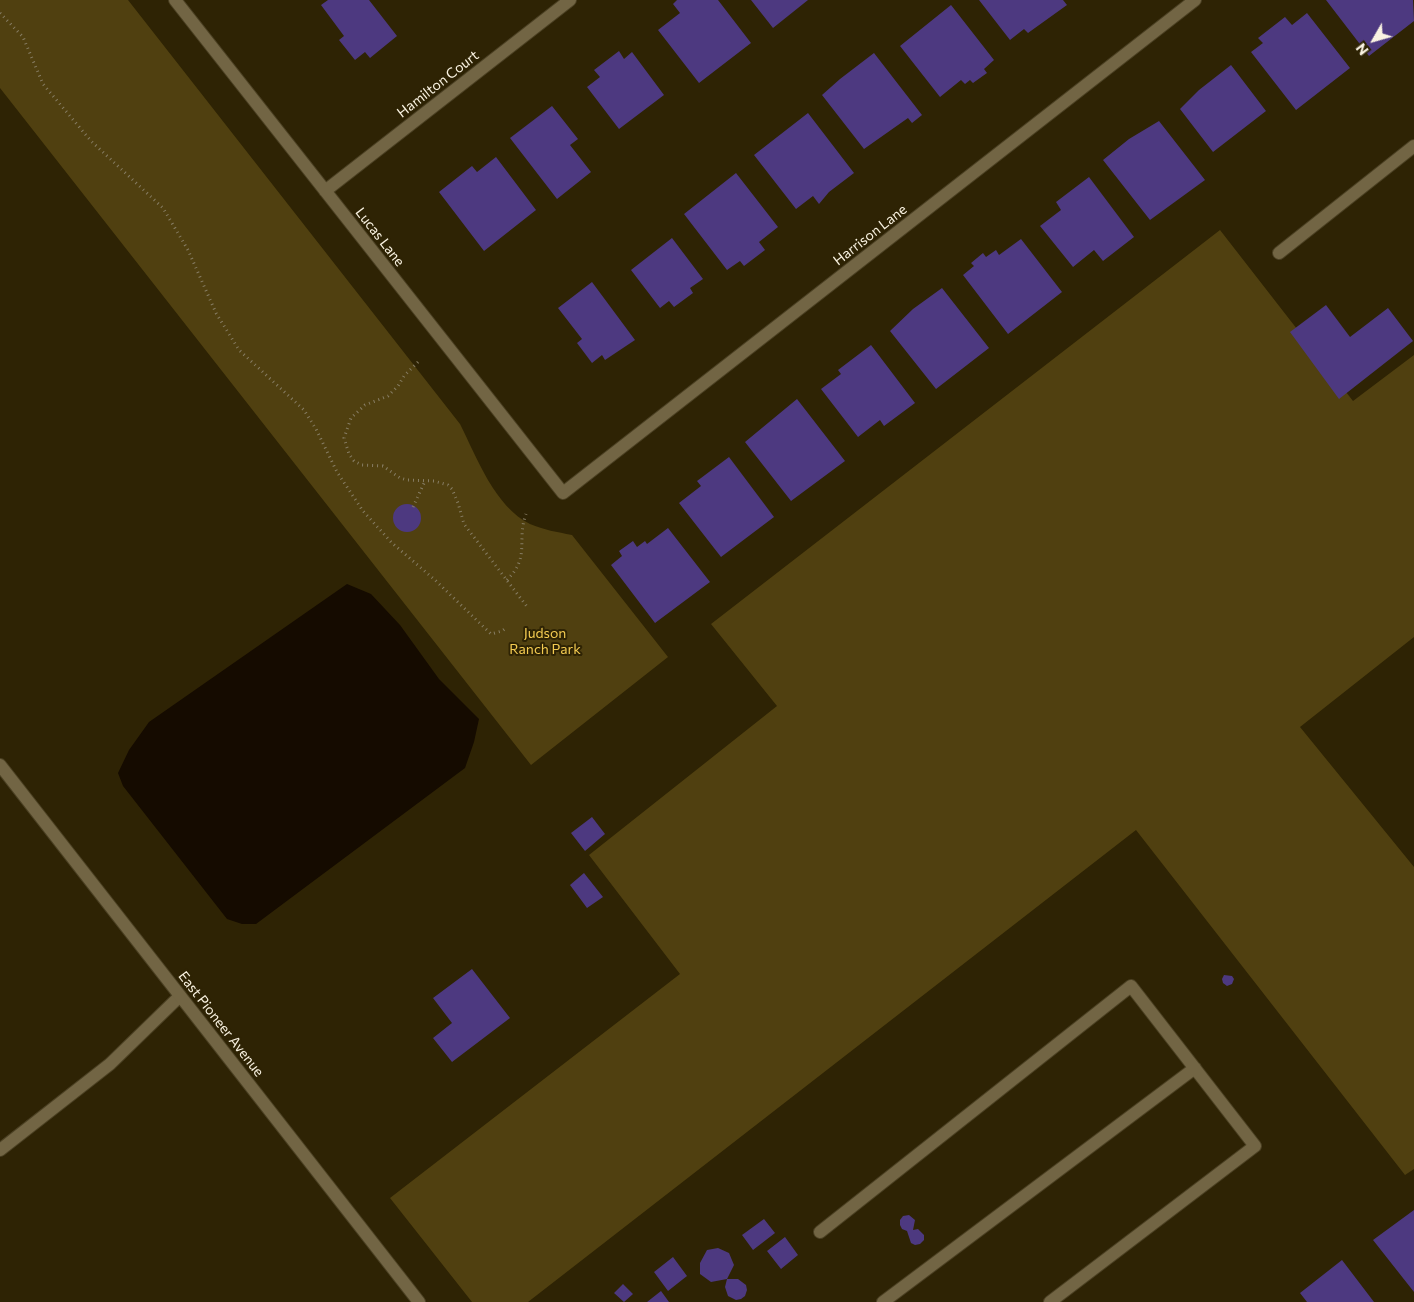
<!DOCTYPE html>
<html>
<head>
<meta charset="utf-8">
<style>
  body { margin:0 }
  #map { position:relative; width:1414px; height:1302px; overflow:hidden; background:#2e2304; font-family:Commissioner,sans-serif }
  canvas { display:block }
  .north { position:absolute; left:1349px; top:15px; width:50px; height:50px; -webkit-text-stroke:4px #2e2304; paint-order:stroke; rotate:232deg; font-size:14px; font-weight:700; line-height:20px; text-align:center; color:#faf3e2 }
  .north::after { content:''; display:block; margin:auto; width:18px; height:22px; background:#faf3e2; clip-path:polygon(50% 0,100% 100%,50% 72%,0 100%) }
</style>
</head>
<body>
<div id="map">
<canvas width="1414" height="1302"></canvas>
<div class="north">N</div>
</div>
<script>
const ctx = document.querySelector('canvas').getContext('2d');
ctx.lineJoin = 'round';
function fillPath(path, color) { ctx.fillStyle = color; ctx.fill(path, 'evenodd'); }
function stroke(path, color, width, dash) { ctx.strokeStyle = color; ctx.lineWidth = width; ctx.lineCap = dash ? 'butt' : 'round'; ctx.setLineDash(dash || []); ctx.stroke(path); }
function drawText(font, color, halo, rows, align = 'center') {
  ctx.font = font + ' Commissioner,sans-serif'; ctx.lineWidth = 4; ctx.setLineDash([]); ctx.textBaseline = 'middle'; ctx.strokeStyle = halo; ctx.fillStyle = color; for (const [text, x, y, turn = 0] of rows) {
    ctx.save(); ctx.translate(x, y); ctx.rotate((+turn || 0) * Math.PI / 180); ctx.textAlign = isNaN(turn) ? turn : align; if (halo) ctx.strokeText(text, 0, 0); ctx.fillText(text, 0, 0); ctx.restore();
  }
}
fillPath(new Path2D(`
  M0 0H128L460 424C477 458 495 507 530 524 544 530 557 532 572 535L668 657 531 765 0 88Z
  M1220 230 1353 401 1414 355V637L1300 727 1414 867V1169L1405 1175 1136 830 528 1302H472L390 1198 680 974 589 855 777 706 711 624Z`), '#504010');
fillPath(new Path2D(`
  M347 584 371 594 400 625 439 679 479 719 474 742 465 768 256 924H242L227 919 123 786 118 773 129 750 149 722Z`), '#150b00');
fillPath(new Path2D(`
  M328 0H369L397 36 370 58 365 52 355 60 339 40 344 36 321 5Z
  M677 0H718L751 43 699 83 658 30 680 13 673 4Z
  M751 0H808L773 28Z
  M979 0H1063L1067 5 1028 33 1024 29 1010 40Z
  M1326 0H1413L1414 21 1369 56Z
  M951 5 994 60 984 69 987 73 973 83 970 80 965 84 961 80 940 97 900 46Z
  M1307 13 1350 68 1296 110 1251 52 1263 43 1258 38 1285 17 1292 25Z
  M619 51 624 59 632 52 664 95 619 129 587 87 600 77 594 70Z
  M874 53 922 115 912 123 908 118 864 149 822 95 840 79Z
  M1231 65 1266 111 1213 152 1180 109 1199 90Z
  M552 106 578 139 570 145 591 172 557 199 510 138Z
  M808 113 854 173 829 192 819 204 813 196 796 209 754 155Z
  M1159 121 1205 180 1150 220 1103 160 1129 139Z
  M496 157 536 210 484 251 439 192 472 166 477 172Z
  M736 173 778 227 759 242 765 250 744 266 740 261 727 270 684 214Z
  M1089 177 1134 237 1103 261 1094 250 1073 267 1040 226 1061 210 1056 202Z
  M672 238 703 279 690 288 693 293 674 307 669 301 660 308 631 270Z
  M1021 239 1062 292 1008 334 963 275 974 266 971 263 983 253 986 257 996 250 999 255Z
  M592 282 635 340 605 360 602 355 592 363 577 343 582 339 558 308Z
  M942 288 989 348 936 389 890 331 913 309Z
  M1326 305 1350 337 1388 308 1413 341 1339 399 1290 332Z
  M871 345 915 403 884 426 880 420 858 437 821 389 841 374 838 370Z
  M797 399 845 461 791 501 745 442Z
  M729 457 774 517 721 557 679 503 701 486 697 481Z
  M393 518a14 14 0 1 1 28 0a14 14 0 1 1-28 0Z
  M668 528 710 582 655 623 611 565 622 556 619 551 633 541 637 547 645 541 647 544Z
  M592 817 605 834 585 851 571 833Z
  M584 873 603 897 587 908 570 885Z
  M472 969 510 1018 452 1062 433 1038 452 1023 433 998Z
  M1224 975 1232 976 1234 979 1232 984 1227 986 1223 983 1222 979Z
  M1414 1210V1292L1373 1240Z
  M909 1215 915 1220 913 1230 918 1229 924 1235V1240L920 1244 915 1245 911 1243 907 1231 902 1229 900 1225V1220L903 1216Z
  M764 1219 775 1233 753 1250 742 1235Z
  M785 1237 798 1255 781 1269 767 1251Z
  M718 1248 729 1253 734 1265 727 1279H738L746 1285 747 1290 745 1296 741 1299 736 1300 728 1296 725 1287 727 1279 711 1282 700 1274V1263L707 1250Z
  M673 1257 687 1276 668 1291 654 1272Z
  M1342 1260 1374 1302H1307L1300 1293Z
  M623 1284 633 1294 624 1302 614 1293Z
  M661 1291 669 1302H647Z`), '#4d3980');
const service = new Path2D(`
  M1279 253 1414 146
  M0 1150 110 1064 180 996
  M820 1232 1131 986 1255 1146 1050 1302
  M883 1302 1195 1068`);
const minor = new Path2D(`
  M175 0 563 493 1195 0
  M325 191 570 0`);
const tertiary = new Path2D(`
  M0 765 419 1302`);
stroke(service, '#4b4023', 14);
stroke(minor, '#4b4023', 14);
stroke(tertiary, '#4b4023', 14);
stroke(new Path2D(`
  M0 13 23 37 43 84 91 141 163 208 188 250 216 313 239 350 304 410 316 429 337 472 363 511 392 543 435 580 491 634 502 631 506 628
  M418 362 404 376 398 386 388 396 365 405 351 418 344 438 349 454 354 461 362 465 383 466 400 478 407 480 434 481 448 485 452 489 458 503 464 524 528 608
  M413 507 425 481
  M507 580C531 556 516 541 526 514`), '#877d64', 3, [1, 4]);
stroke(service, '#726544', 12);
stroke(minor, '#726544', 12);
stroke(tertiary, '#726544', 12);
drawText('14px', '#faf3e2', '#2e2304', [
  ["Hamilton Court",438,84,-38],
  ["Harrison Lane",870,235,-38],
  ["Lucas Lane",380,237,52],
  ["East Pioneer Avenue",221,1024,52]
]);
drawText('14px', '#f4cb51', '#2e2304', [
  ["Judson",545,633],
  ["Ranch Park",545,649]
]);
</script>
</body>
</html>
